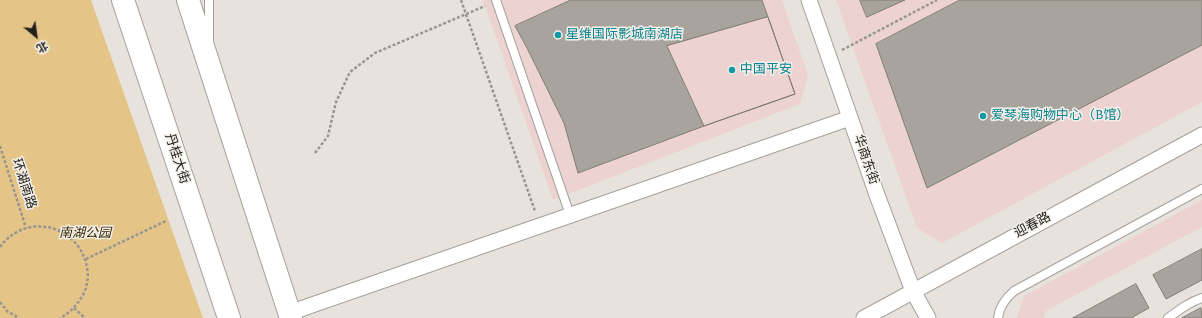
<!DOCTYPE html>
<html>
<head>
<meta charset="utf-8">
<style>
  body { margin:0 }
  #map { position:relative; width:1202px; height:318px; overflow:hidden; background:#e7e3dc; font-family:Spectral,"Noto Sans SC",serif }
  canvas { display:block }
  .north { position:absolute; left:16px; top:16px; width:40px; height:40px; -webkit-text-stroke:3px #f4f0e9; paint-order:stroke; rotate:151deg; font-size:11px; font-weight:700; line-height:16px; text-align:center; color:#22201e }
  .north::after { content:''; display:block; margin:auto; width:14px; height:18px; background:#22201e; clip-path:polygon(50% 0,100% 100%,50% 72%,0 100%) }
</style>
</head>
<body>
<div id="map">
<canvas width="1202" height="318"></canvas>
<div class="north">北</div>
</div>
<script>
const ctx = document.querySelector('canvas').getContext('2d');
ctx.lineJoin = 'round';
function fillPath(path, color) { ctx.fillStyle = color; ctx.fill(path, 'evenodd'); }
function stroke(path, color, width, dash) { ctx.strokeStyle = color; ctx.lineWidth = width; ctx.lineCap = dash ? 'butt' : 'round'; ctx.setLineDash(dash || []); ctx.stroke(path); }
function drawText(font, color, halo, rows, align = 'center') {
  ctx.font = font + ' Spectral,"Noto Sans SC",serif'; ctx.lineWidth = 3; ctx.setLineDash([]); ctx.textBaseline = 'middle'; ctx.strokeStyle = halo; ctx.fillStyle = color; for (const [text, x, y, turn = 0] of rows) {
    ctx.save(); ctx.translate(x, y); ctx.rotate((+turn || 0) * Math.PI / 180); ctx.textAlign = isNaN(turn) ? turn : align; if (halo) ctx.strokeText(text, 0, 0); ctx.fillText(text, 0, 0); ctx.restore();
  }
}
fillPath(new Path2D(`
  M483 0H782L808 75 800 104 553 200Z
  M836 0H1202V102L942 243 917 228Z
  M1202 200V227L1046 311 1044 318H1017L1024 296Z`), '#edd2d2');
fillPath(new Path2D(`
  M0 0H91L203 318H0Z`), '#e4c587');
const building = new Path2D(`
  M571 0H762L795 94 704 126 578 173 564 123 527 48 515 26Z
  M860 0H905L867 17Z
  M960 0H1202V45L927 188 876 44Z
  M768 17 795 94 704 126 667 46Z
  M1202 249V280L1166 299 1153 275Z
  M1136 284 1149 308 1131 318H1073Z
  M1201 308 1202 318H1182Z`);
fillPath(building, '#a8a49d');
stroke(building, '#817e77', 1);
const lane = new Path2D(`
  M496 0 570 215
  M209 40V0
  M998 318C999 307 1006 298 1014 291L1202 189
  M1168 318C1179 310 1189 302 1202 298`);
const street = new Path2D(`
  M809 0 877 195 913 291 928 318
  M289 313 850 118
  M864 318 1202 135`);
const primary = new Path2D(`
  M123 0 229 318
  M188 0 291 318`);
stroke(lane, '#a3a099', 10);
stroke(street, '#a3a099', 17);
stroke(primary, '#a3a099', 24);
stroke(new Path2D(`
  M461 0 535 211
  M842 50 937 0
  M0 146 26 228
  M315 153 328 136 336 102 350 72 375 53 485 6
  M0 247C26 211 80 225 87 268 89 277 87 287 83 295 77 305 70 313 60 318
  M86 259 166 221
  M0 302 7 311 19 318
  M74 308 85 318`), '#999691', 2.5, [3, 2]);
stroke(lane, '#fff', 8);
stroke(street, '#fff', 15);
stroke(primary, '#fff', 22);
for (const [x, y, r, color] of [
  [558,35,4,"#0f9aa8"],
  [732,70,4,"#0f9aa8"],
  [983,116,4,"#0f9aa8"]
]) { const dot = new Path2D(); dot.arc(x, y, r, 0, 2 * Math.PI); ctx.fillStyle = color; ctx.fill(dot); stroke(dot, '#f4f0e9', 1.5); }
drawText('13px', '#0d838f', '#f4f0e9', [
  ["星维国际影城南湖店",566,35],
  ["中国平安",740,70],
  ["爱琴海购物中心（B馆）",991,116]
], 'left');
drawText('13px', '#22201e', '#f4f0e9', [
  ["丹桂大街",176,159,72],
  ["华商东街",865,160,71],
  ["环湖南路",23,184,72],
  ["迎春路",1033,226,-28]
]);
drawText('italic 13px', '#372702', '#f4f0e9', [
  ["南湖公园",85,234]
]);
</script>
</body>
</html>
